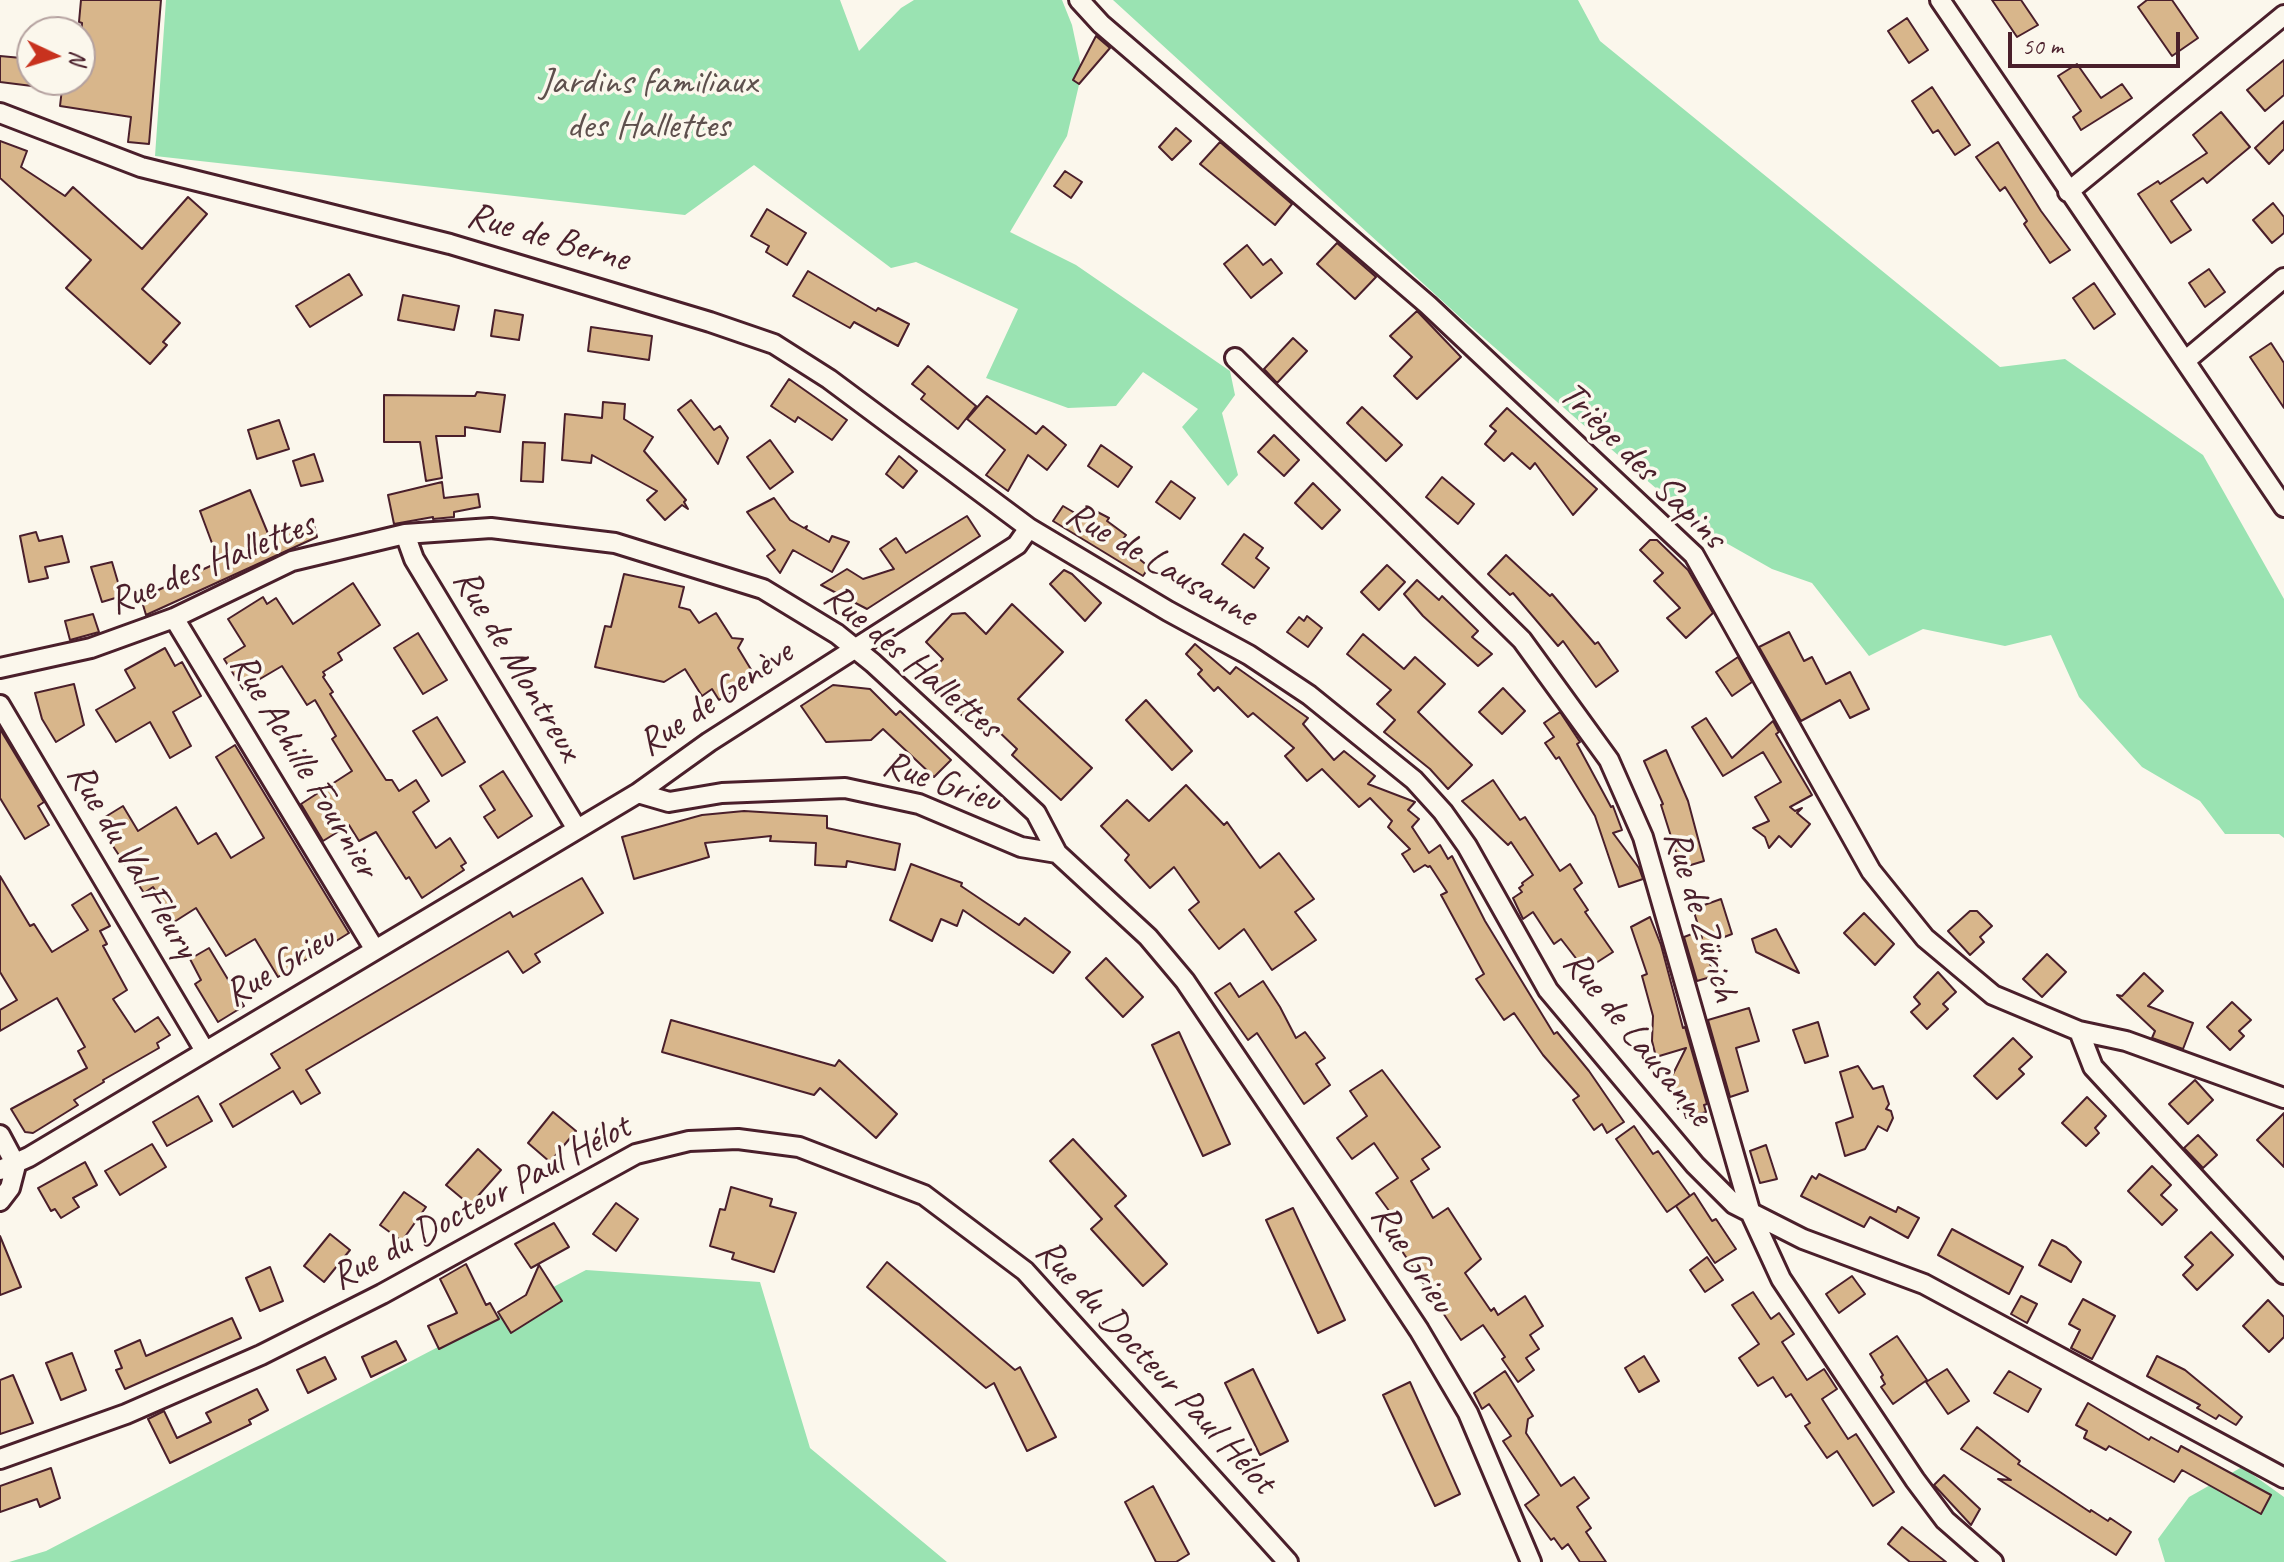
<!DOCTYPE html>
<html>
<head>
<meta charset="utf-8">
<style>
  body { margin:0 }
  #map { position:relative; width:2284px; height:1562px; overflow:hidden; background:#fbf7ec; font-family:Caveat,sans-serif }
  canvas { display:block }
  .north { position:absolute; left:16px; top:16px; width:80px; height:80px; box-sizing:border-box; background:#fbf7ec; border:2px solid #b4a19f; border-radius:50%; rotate:94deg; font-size:22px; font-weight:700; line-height:32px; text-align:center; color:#4a1f2b }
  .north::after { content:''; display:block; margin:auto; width:28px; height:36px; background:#c8321e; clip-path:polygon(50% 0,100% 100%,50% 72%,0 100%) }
  .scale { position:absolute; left:2008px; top:32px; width:172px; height:36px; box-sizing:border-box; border:4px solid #4a1f2b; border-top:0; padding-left:10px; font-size:24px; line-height:28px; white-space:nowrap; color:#4a1f2b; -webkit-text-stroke:6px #fbf7ec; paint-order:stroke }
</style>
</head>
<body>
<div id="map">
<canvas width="2284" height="1562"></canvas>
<div class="north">N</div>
<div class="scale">50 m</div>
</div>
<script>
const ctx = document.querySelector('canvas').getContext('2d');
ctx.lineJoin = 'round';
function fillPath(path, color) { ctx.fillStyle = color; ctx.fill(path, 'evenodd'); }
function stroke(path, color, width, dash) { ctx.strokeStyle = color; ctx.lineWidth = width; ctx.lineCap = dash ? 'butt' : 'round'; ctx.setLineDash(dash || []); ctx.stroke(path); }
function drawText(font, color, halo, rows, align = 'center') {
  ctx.font = font + ' Caveat,sans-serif'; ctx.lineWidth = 7; ctx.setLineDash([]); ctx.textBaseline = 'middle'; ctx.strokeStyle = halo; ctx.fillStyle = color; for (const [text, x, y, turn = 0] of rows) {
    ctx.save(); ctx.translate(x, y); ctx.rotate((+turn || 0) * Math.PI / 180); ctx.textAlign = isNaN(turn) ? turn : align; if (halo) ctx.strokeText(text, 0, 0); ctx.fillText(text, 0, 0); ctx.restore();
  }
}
fillPath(new Path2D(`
  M166 0H840L859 51 901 8 914 0H1062L1072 25 1082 72 1067 136 1010 232 1076 265 1230 371 1235 395 1222 413 1238 475 1228 486 1182 427 1198 409 1143 372 1116 406 1068 408 986 378 1018 309 916 262 891 268 754 165 685 215 155 156Z
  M1113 0H1578L1600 41 2000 367 2065 359 2203 455 2284 599V838L2279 834H2225L2200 801 2142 767 2079 697 2051 635 2005 646 1923 629 1869 656 1812 583 1772 569 1705 531 1462 319Z
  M586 1270 760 1282 810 1448 947 1562H9L46 1551Z
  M2242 1467 2284 1497V1562H2165L2158 1539 2189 1497Z`), '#9ae3b2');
const building = new Path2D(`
  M81 0H161L149 144 128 142 131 117 60 106 63 80H80L82 23 79 22Z
  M1992 0H2021L2038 25 2017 37Z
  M2147 0H2172L2198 38 2172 56 2138 7Z
  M1907 18 1928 50 1909 63 1888 31Z
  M1096 36 1110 48 1079 84 1073 80Z
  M0 56 32 59V86L0 82Z
  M2284 60V95L2265 111 2247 90Z
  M2077 64 2101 98 2122 84 2132 98 2081 130 2073 117 2081 111 2058 76Z
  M1932 87 1970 145 1955 155 1938 130 1933 133 1912 101Z
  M2221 112 2250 147 2207 183 2203 178 2171 201 2191 230 2171 243 2138 194 2158 181 2160 184 2207 153 2193 135Z
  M2284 121V149L2269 164 2255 148Z
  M1176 128 1191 141 1172 160 1159 147Z
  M0 141 27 151 21 167 65 196 73 187 142 249 188 197 207 214 142 289 180 323 163 342 167 345 150 364 66 288 91 260 0 178Z
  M1220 142 1292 204 1275 225 1200 164Z
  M1998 142 2041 211 2070 250 2050 263 2024 224 2027 221 2005 187 2000 191 1976 157Z
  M1065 171 1082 182 1071 198 1054 186Z
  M2273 203 2284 217V233L2272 243 2253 220Z
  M767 209 806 233 787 265 766 252 769 246 751 236Z
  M1337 243 1376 277 1355 299 1317 264Z
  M1247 245 1263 265 1271 259 1282 273 1251 298 1224 264Z
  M2209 269 2225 292 2205 307 2189 283Z
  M808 271 876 311 878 308 909 324 898 346 854 322 850 328 793 296Z
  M349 274 362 295 310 327 296 306Z
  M2094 283 2115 314 2094 329 2073 298Z
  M403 295 459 306 454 330 398 320Z
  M495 310 523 315 519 340 491 336Z
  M1417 311 1461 357 1417 399 1394 376 1412 357 1390 336Z
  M591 327 652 336 649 360 588 351Z
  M1293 338 1307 351 1277 383 1264 369Z
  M2271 343 2284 363V408L2250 357Z
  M928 366 976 406 958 429 921 399 925 394 912 384Z
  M789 379 847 420 832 440 798 417 795 422 771 406Z
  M477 392 505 395 500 432 465 427V436H436L442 478 426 481 420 442H384V395L475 396Z
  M987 396 1036 434 1043 426 1066 445 1047 470 1028 455 1008 491 986 475 1005 450 967 419Z
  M691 400 714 430 720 426 728 438 718 464 678 410Z
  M603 402 625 404 624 419 653 437 644 451 686 500 684 502 688 509 682 505 665 520 647 500 657 491 592 455 591 463 562 460 565 414 602 418Z
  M1362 407 1402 445 1386 461 1347 423Z
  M1507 408 1597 489 1573 515 1535 463 1530 469 1512 453 1504 461 1485 444 1496 431 1490 426Z
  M279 420 289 449 257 459 248 430Z
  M1274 435 1299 460 1284 476 1258 452Z
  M770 440 793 472 770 489 747 457Z
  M523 442 545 443 543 482 521 481Z
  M1101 445 1132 467 1118 487 1088 466Z
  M314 454 323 481 301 486 293 461Z
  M899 456 917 471 903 488 886 474Z
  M1442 477 1474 504 1458 524 1426 497Z
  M1171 481 1195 498 1180 519 1156 502Z
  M442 482 444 498 478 494 480 507 454 512V517L433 519V517L394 524 388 495Z
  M1313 483 1340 510 1322 529 1295 503Z
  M250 490 269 536 313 521 317 537 146 615 141 598 219 562 200 511Z
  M774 498 790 520 804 528 807 526 806 529 829 542 832 536 849 542 832 572 793 550 780 573 767 556 775 550 747 512Z
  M1063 506 1080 516 1086 506 1109 518 1107 521 1126 535 1120 543 1149 567 1143 576 1053 521Z
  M967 516 980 536 867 609 821 585 847 569 863 579 894 569 880 549 896 538 906 553Z
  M36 532 39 541 62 536 69 562 45 567 48 578 29 582 20 536Z
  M1244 534 1263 548 1256 558 1269 568 1254 588 1222 564Z
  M1650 540H1657L1688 570 1713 613 1686 638 1667 618 1680 608 1654 581 1663 573 1640 550Z
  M1506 555 1550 596 1552 594 1595 644 1598 642 1618 671 1596 687 1563 641 1558 646 1513 593 1510 595 1488 574Z
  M112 562 122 596 102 602 91 567Z
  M1387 565 1405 582 1379 610 1361 592Z
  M1064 570 1072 574 1101 603 1085 621 1050 584Z
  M624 574 684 587 679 607 690 610 699 623 716 613 732 638 743 639 738 648 755 676 719 700 712 689 702 696 685 669 664 682 595 667 605 626 611 627Z
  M1417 580 1439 600 1442 596 1478 631 1472 637 1492 654 1478 666 1423 616 1404 594Z
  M353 583 380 625 338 653 342 660 323 672 325 675 323 677 333 692 330 694 386 780H392L399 791 416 780 429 801 413 812 436 848 450 838 466 863 461 866 464 870 422 898 409 877 406 879 376 832 359 841 349 825 323 841 301 804 352 771 332 739 336 736 315 700 307 705 282 666 243 689 224 659 245 646 228 619 263 597 267 604 276 598 293 624Z
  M1012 604 1063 652 1018 699 1092 768 1061 800 1012 755 1017 749 976 710 967 720 923 680 943 659 926 642 952 614 965 613 986 634Z
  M93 614 99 632 70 640 65 621Z
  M1307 616 1322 628 1308 647 1287 632 1299 617 1304 621Z
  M1789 632 1804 661 1812 657 1826 684 1850 672 1869 709 1850 718 1840 700 1801 721 1759 647Z
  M418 633 447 680 423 694 394 648Z
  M1363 634 1404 669 1415 657 1445 684 1418 712 1472 765 1448 789 1430 769 1384 732 1395 720 1377 704 1391 690 1347 654Z
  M1195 644 1230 674 1236 667 1308 718 1303 724 1334 760 1344 751 1375 776 1368 784 1415 802 1408 810 1419 819 1412 827 1429 853 1440 845 1448 859 1452 856 1485 921 1554 1034 1557 1032 1589 1071 1624 1122 1607 1133 1602 1124 1594 1130 1573 1100 1579 1096 1543 1055 1514 1013 1504 1020 1476 979 1484 974 1441 895 1447 892 1430 866 1428 867 1425 865 1414 872 1402 854 1410 849 1388 827 1392 821 1370 798 1359 807 1322 769 1307 781 1285 756 1294 748 1253 713 1248 717 1218 687 1214 691 1198 674 1202 670 1186 654Z
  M165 648 175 666 182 662 201 696 173 712 191 746 170 758 150 722 116 742 96 710 135 688 125 670Z
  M1738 657 1752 682 1732 696 1716 672Z
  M74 684 84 725 56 742 42 719 35 693Z
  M833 685 870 689 896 715 900 711 951 760 934 777 883 729 871 740 826 742 801 706Z
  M1503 688 1525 711 1502 734 1479 712Z
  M1146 700 1192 751 1172 770 1126 720Z
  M1560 712 1580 742 1577 744 1611 807 1613 806 1622 830 1613 833 1639 868 1643 879 1619 887 1595 816 1559 757 1556 759 1545 743 1554 737 1544 723Z
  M437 717 465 762 442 776 413 731Z
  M1706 718 1732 758 1773 721 1779 732 1776 734 1812 795 1790 807 1795 811 1802 808 1797 813 1810 824 1791 847 1779 836 1769 848 1765 837 1753 828 1769 821 1755 797 1781 782 1763 752 1723 776 1692 727Z
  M0 729 44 802 38 806 49 825 25 839 0 798Z
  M235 745 349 933 278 977 255 939 226 956 196 908 174 922 153 887 144 893 97 822 123 806 138 831 176 807 198 844 216 833 231 858 264 838 216 757Z
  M1666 750 1688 801 1704 861 1681 868 1661 805 1663 804 1644 761Z
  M503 771 532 816 498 838 484 817 495 810 480 786Z
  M1493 780 1520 820 1525 817 1560 871 1570 864 1582 883 1574 889 1588 910 1585 912 1613 952 1585 970 1561 939 1554 944 1533 912 1523 919 1513 898 1522 892 1519 888 1523 885 1522 883 1533 875 1511 842 1508 845 1462 801Z
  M1186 785 1224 825 1227 822 1260 868 1279 853 1314 899 1295 912 1316 940 1272 970 1244 929 1219 949 1189 910 1199 902 1174 867 1150 888 1125 860 1129 855 1101 826 1127 800 1149 821Z
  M744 811 827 816V828L900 844 895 870 847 861 846 867 815 865 816 843 770 841 771 836 705 843 709 857 634 879 622 837 702 815Z
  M911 864 962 883 961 886 1019 925 1025 918 1070 952 1053 973 963 910 957 926 941 919 932 941 890 920Z
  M0 876 30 926 34 924 52 952 88 930 72 905 91 893 110 926 100 931 107 944 103 946 127 990 113 999 135 1032 158 1017 170 1035 157 1043 159 1048 103 1080 104 1082 74 1100 78 1105 33 1133 25 1132 11 1109 87 1068 78 1051 85 1047 57 998 0 1031V1010L17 1000 0 972Z
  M582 878 603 913 535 954 540 962 523 973 508 951 306 1070 320 1093 301 1104 293 1091 233 1127 220 1104 280 1068 271 1054 510 912 513 917Z
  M1721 899 1732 934 1704 945 1714 976 1697 981 1684 937 1700 931 1702 938 1693 909Z
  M1970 911H1977L1992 926 1980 937 1984 942 1970 955 1948 931Z
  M1864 913 1894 944 1875 965 1844 933Z
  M1650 917 1661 945 1683 1028 1685 1027 1707 1104 1704 1105 1706 1112 1686 1118 1683 1108 1678 1109 1671 1078 1686 1048 1656 1057 1652 1041 1653 1016 1642 976 1647 974 1631 927Z
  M1776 929 1799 973 1756 952 1752 939Z
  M209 948 244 1006 218 1022 195 984 201 980 190 959Z
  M2047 954 2066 972 2042 997 2023 979Z
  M1106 958 1143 997 1123 1017 1086 978Z
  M1938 972 1956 992 1943 1004 1948 1009 1927 1029 1911 1012 1920 1004 1914 997Z
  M2144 973 2163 991 2148 1006 2193 1023 2183 1049 2152 1038 2155 1031 2117 995 2122 996Z
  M1263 981 1280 1007 1296 1038 1305 1032 1325 1058 1316 1064 1330 1085 1304 1104 1257 1033 1248 1040 1215 993 1230 983 1239 997Z
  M2232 1002 2251 1020 2239 1031 2244 1036 2230 1050 2207 1027Z
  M1749 1008 1759 1041 1736 1048 1748 1091 1730 1097 1708 1020Z
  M671 1020 835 1066 839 1060 897 1114 876 1138 820 1088 814 1095 662 1052Z
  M1818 1022 1828 1056 1805 1063 1793 1030Z
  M1179 1032 1230 1144 1203 1156 1152 1045Z
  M2013 1038 2032 1057 2019 1069 2024 1074 1997 1099 1974 1076Z
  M1858 1066 1873 1089 1883 1086 1889 1104 1886 1109 1891 1111 1893 1118 1887 1131 1878 1126 1865 1149 1845 1156 1836 1123 1853 1117 1840 1072Z
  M1382 1070 1440 1147 1422 1159 1429 1169 1411 1181 1433 1218 1448 1208 1481 1259 1465 1273 1491 1311 1494 1308 1498 1315 1525 1296 1543 1326 1530 1335 1539 1349 1526 1358 1534 1370 1518 1382 1502 1359 1505 1357 1483 1325 1461 1340 1388 1230 1398 1223 1376 1193 1398 1178 1374 1143 1352 1159 1337 1138 1367 1116 1350 1091Z
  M2195 1080 2213 1100 2188 1124 2169 1104Z
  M198 1096 212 1121 167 1146 153 1122Z
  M2087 1097 2106 1116 2095 1128 2099 1133 2086 1146 2062 1123Z
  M553 1112 576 1131 550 1162 528 1143Z
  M2284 1113V1167L2257 1140Z
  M1634 1126 1653 1154 1658 1151 1690 1196 1667 1212 1616 1139Z
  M2198 1135 2217 1155 2203 1168 2184 1148Z
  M1073 1139 1126 1196 1115 1206 1167 1264 1143 1286 1091 1229 1102 1219 1050 1161Z
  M152 1144 166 1167 120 1195 105 1171Z
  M1766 1145 1777 1179 1760 1183 1750 1151Z
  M478 1149 501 1170 470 1205 446 1185Z
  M85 1162 97 1185 73 1198 79 1207 61 1218 55 1209 51 1211 38 1188Z
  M2152 1166 2171 1185 2161 1195 2177 1210 2162 1225 2128 1191Z
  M1819 1174 1896 1212 1898 1207 1919 1218 1908 1238 1870 1217 1864 1227 1801 1196 1812 1176 1816 1179Z
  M731 1187 772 1199 770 1206 796 1213 774 1272 732 1259 734 1253 710 1246 720 1209 725 1210Z
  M404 1192 426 1207 402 1241 380 1225Z
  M1694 1193 1712 1221 1716 1219 1736 1249 1715 1263 1676 1206Z
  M616 1203 638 1219 616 1251 593 1234Z
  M1293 1208 1345 1320 1318 1333 1266 1220Z
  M554 1223 569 1247 531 1268 515 1244Z
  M1952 1229 2023 1267 2009 1294 1938 1255Z
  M2211 1232 2233 1255 2197 1290 2183 1275 2193 1265 2185 1257Z
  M330 1234 350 1250 324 1282 304 1266Z
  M0 1236 21 1287 0 1295Z
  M2052 1240 2066 1247 2081 1262 2071 1282 2039 1265Z
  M1707 1257 1723 1280 1705 1292 1690 1270Z
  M887 1262 1015 1370 1020 1367 1056 1437 1027 1451 994 1383 986 1388 867 1287Z
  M466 1264 486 1305 490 1303 499 1319 439 1349 428 1326 457 1313 440 1279Z
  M539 1265 562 1301 511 1333 498 1312 526 1295Z
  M270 1267 283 1301 260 1311 246 1278Z
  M1852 1276 1865 1294 1839 1313 1826 1294Z
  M1753 1292 1771 1319 1779 1313 1794 1334 1782 1342 1807 1380 1824 1369 1837 1389 1822 1399 1848 1439 1856 1434 1894 1492 1873 1506 1837 1451 1827 1458 1805 1426 1810 1423 1791 1394 1786 1397 1773 1377 1758 1386 1739 1358 1759 1344 1732 1305Z
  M2021 1296 2037 1304 2027 1323 2011 1314Z
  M2083 1299 2115 1316 2092 1359 2071 1348 2080 1330 2069 1324Z
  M2268 1300 2284 1317V1337L2269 1352 2243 1326Z
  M232 1318 241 1338 125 1389 116 1370 122 1368 115 1351 140 1340 146 1356Z
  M1897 1336 1927 1380 1893 1404 1881 1387 1885 1384 1881 1377 1883 1375 1870 1354Z
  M396 1341 406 1360 371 1377 362 1357Z
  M72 1353 86 1390 61 1400 46 1363Z
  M1644 1356 1659 1381 1639 1392 1625 1368Z
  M2157 1356 2185 1370 2242 1417 2236 1425 2219 1415 2216 1419 2197 1408 2200 1405 2147 1376Z
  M325 1357 336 1379 308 1393 297 1370Z
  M1253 1369 1288 1441 1260 1455 1225 1383Z
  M1947 1369 1969 1401 1948 1414 1926 1382Z
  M1505 1371 1533 1416 1528 1419 1526 1433 1561 1486 1574 1477 1589 1498 1577 1507 1591 1528 1586 1532 1606 1562H1580L1568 1544 1562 1549 1554 1538 1551 1540 1525 1505 1539 1495 1503 1441 1511 1436 1489 1404 1482 1409 1474 1393Z
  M2009 1371 2041 1389 2028 1412 1994 1393Z
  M13 1375 33 1423 0 1434V1380Z
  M1410 1382 1460 1494 1435 1506 1383 1395Z
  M257 1389 268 1410 249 1420 251 1424 170 1463 148 1419 164 1411 177 1438 211 1422 206 1413Z
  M2088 1403 2149 1440 2151 1437 2178 1452 2181 1446 2271 1495 2261 1514 2182 1470 2174 1482 2109 1446 2106 1450 2084 1438 2087 1431 2076 1425Z
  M1977 1427 2020 1461 2018 1464 2090 1512 2091 1510 2108 1521 2110 1518 2131 1532 2116 1555 1998 1479 2011 1480 1961 1449Z
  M51 1468 60 1498 40 1507 37 1499 0 1512V1486Z
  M1944 1475 1980 1509 1971 1525 1934 1485Z
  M1153 1486 1189 1554 1176 1562H1156L1125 1502Z
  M1902 1527 1946 1562H1910L1888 1544Z`);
fillPath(building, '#d8b68b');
stroke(building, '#4a1f2b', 2);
const street = new Path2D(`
  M1079 0 1101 24 1428 305 1694 555 1871 871 1925 938 1993 995 2079 1031 2126 1041 2284 1098
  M1940 0 2284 507
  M0 113 141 167 450 244 710 322 774 344 829 379 1029 528 1168 611 1249 655 1309 695 1414 780 1443 812 1467 846 1548 990 1695 1165 1734 1204 1803 1239 1924 1284 2284 1478
  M2068 192 2284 15
  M1235 358 1522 640 1609 760 1643 837 1751 1214 1781 1279 1915 1480 1945 1520 1993 1562
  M2185 361 2284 278
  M405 534 414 559 577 829
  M174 618 375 950
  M0 668 91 648 174 618 292 561 405 534 491 528 615 543 763 589 837 634 873 663 1036 813 1057 853
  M0 705 205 1051
  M638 793 669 802 722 793 845 788 919 804 1021 847 1057 853 1148 937 1185 981 1326 1190 1419 1330 1468 1413 1531 1562
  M2079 1031 2093 1067 2284 1274
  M0 1135 16 1165
  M0 1170 29 1157 638 793 709 742 1017 545 1029 528
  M0 1201 10 1188 16 1165
  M0 1459 126 1414 261 1355 382 1294 636 1154 689 1141 738 1139 799 1147 924 1195 1025 1271 1288 1562`);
stroke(street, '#4a1f2b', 24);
stroke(street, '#fbf7ec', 18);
drawText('38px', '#5e504d', '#fbf7ec', [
  ["Jardins familiaux",648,83],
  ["des Hallettes",648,127]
]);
drawText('38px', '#4a1f2b', '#fbf7ec', [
  ["Rue de Berne",548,238,16],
  ["Triège des Sapins",1642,466,45],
  ["Rue des Hallettes",212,564,-22],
  ["Rue de Lausanne",1161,565,30],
  ["Rue des Hallettes",912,662,40],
  ["Rue de Montreux",517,665,59],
  ["Rue de Genève",716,699,-34],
  ["Rue Achille Fournier",304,766,59],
  ["Rue Grieu",941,783,19],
  ["Rue du Val Fleury",132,861,59],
  ["Rue de Zürich",1700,916,73],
  ["Rue Grieu",280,967,-31],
  ["Rue de Lausanne",1637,1039,51],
  ["Rue du Docteur Paul Hélot",481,1203,-28],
  ["Rue Grieu",1412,1259,57],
  ["Rue du Docteur Paul Hélot",1155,1367,47]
]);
</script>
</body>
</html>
